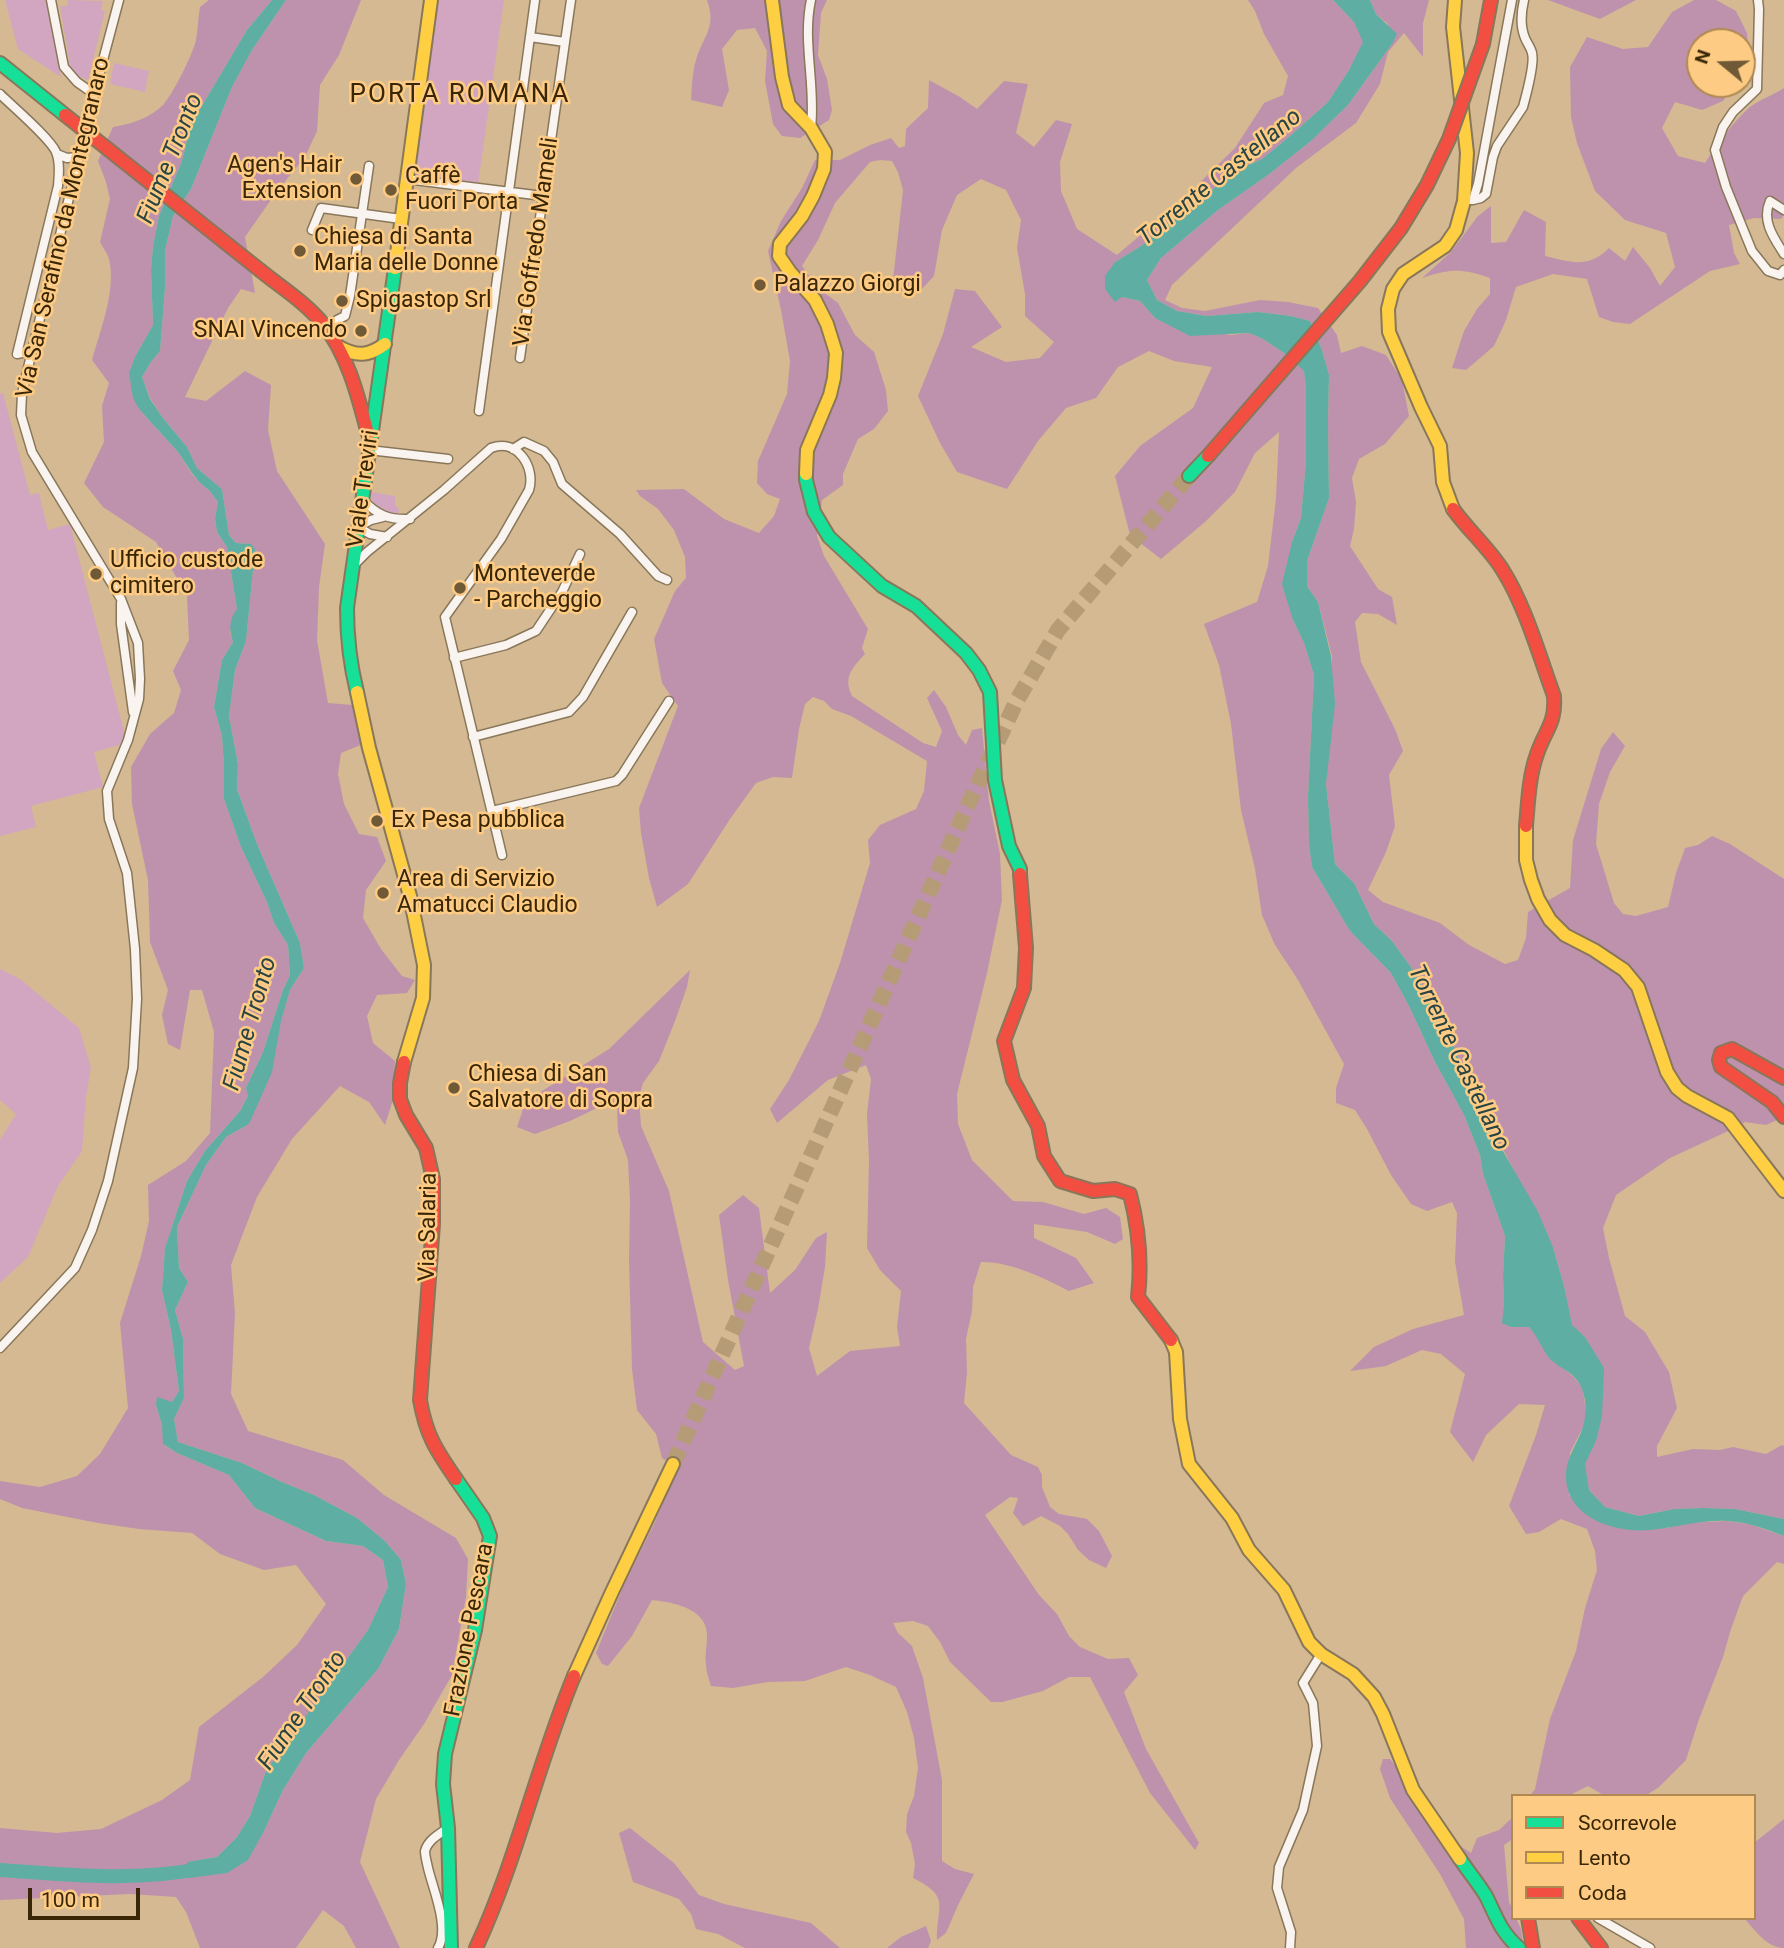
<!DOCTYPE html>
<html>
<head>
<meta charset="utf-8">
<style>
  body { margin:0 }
  #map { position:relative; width:1784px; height:1948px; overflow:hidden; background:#d4b992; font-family:Roboto,sans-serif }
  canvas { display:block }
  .legend { position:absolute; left:1511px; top:1794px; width:245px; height:126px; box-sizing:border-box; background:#fdcb83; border:2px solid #af8951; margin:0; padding:9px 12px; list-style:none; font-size:21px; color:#392606 }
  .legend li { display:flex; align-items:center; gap:14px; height:35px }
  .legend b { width:35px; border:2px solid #af8951 }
  .north { position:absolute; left:1686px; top:28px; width:70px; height:70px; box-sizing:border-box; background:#fdcb83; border:2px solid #af8951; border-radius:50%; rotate:289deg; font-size:19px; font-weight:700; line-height:28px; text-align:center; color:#392606 }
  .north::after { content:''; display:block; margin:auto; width:24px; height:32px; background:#6f5937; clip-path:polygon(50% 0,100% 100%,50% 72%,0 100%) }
  .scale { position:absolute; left:28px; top:1888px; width:112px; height:32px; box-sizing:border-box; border:4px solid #392606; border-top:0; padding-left:9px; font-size:21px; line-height:24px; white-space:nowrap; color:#392606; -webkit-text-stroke:5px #fdcb83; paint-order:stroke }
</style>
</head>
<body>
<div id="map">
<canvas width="1784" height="1948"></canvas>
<ul class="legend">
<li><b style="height:9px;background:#16e098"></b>Scorrevole</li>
<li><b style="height:9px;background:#ffcf43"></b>Lento</li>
<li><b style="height:9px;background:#f24e42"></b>Coda</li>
</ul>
<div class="north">N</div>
<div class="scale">100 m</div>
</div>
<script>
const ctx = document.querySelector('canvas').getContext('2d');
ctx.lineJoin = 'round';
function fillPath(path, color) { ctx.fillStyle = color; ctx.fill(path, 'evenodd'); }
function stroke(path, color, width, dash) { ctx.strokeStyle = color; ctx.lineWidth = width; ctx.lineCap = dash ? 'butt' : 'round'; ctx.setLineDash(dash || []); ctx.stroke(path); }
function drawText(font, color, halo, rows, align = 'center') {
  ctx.font = font + ' Roboto,sans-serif'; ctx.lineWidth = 5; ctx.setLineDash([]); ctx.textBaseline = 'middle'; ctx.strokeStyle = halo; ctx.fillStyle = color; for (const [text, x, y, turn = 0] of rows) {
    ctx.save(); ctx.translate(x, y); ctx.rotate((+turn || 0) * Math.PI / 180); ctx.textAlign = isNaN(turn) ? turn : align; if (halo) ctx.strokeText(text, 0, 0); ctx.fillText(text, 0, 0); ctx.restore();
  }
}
fillPath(new Path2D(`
  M5 0H46L61 77 18 49Z
  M68 0 103 1 101 10 105 11 88 80 73 74 71 70 60 6H67Z
  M436 0H504L478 184 411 177Z
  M114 63 149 71 145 92 110 84Z
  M3 393 30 495 39 493 48 530 70 524 127 743 94 752 103 787 31 806 36 827 0 836V394Z
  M371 492 395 496V505L399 509 398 515C384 513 371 509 371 492Z
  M0 969 20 979 79 1028 91 1067 86 1097 82 1151 58 1186 28 1257 0 1283V1140L16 1114 0 1100Z`), '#d2a6c1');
fillPath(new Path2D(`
  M209 0H272L247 30 191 124 182 161 159 216 153 246 151 269 153 325 136 355 137 403 139 409 178 452 192 474 200 483 210 491 218 502 215 520 217 532 227 547 237 609 230 632 233 642 222 660 214 707 222 736 224 766V799L241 847 267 902 274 923 288 945 290 975 283 990 263 1052 246 1088 248 1096 240 1111 205 1151 187 1181 165 1248 162 1290 171 1330 179 1391 172 1402 156 1405 162 1425 164 1445 177 1453 229 1475 255 1508 326 1541 363 1546 383 1560 388 1587 368 1630 266 1771 250 1816 237 1837 217 1857 188 1862 189 1878 264 1831 283 1790 306 1753 378 1669 399 1629 406 1584 401 1560 385 1541 357 1518 314 1495 282 1482 242 1463 178 1442 174 1419 184 1398 183 1339 175 1310 188 1282 179 1268 177 1227 206 1165 226 1137 249 1124 290 990 304 968 300 943 257 844 237 789 238 764 229 716 235 670 246 641 255 549 250 544 236 543 229 535 222 489 197 468 187 447 163 418 150 398 142 377 151 362 160 351 165 288V251L173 216 191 189 232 87 252 50 286 0H361L339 55 320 85 317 131 305 157 277 191 245 237 255 293 241 289 228 308 185 397 206 401 245 371 271 385 268 430 277 471 325 544 319 587 317 640 328 703 352 705 368 742 341 753 338 774 344 804 359 834 377 837 386 861 366 890 363 918 381 949 402 976 415 980 407 993 377 995 367 1016 373 1043 395 1061 393 1100 385 1125 369 1102 340 1086 292 1139 257 1197 231 1265 235 1313 231 1394 248 1431 343 1460 384 1495 456 1538 468 1559 466 1597 452 1675 424 1724 399 1760 376 1799 360 1862 400 1948H356L344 1926 323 1910 296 1948H200L186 1912 176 1897 130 1894 0 1900V1828L57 1833 101 1829 162 1800 190 1780 199 1727 263 1677 297 1645 326 1604 296 1565 264 1570 220 1554 192 1533 139 1529 98 1523 22 1508 0 1499V1481L40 1487 77 1476 100 1454 128 1408 120 1323 141 1256 149 1221 148 1185 186 1161 210 1133 214 1032 202 990H190L180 1050 168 1044 162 1015 168 990 150 942 148 880 132 804 131 767 150 734 174 713 181 690 173 671 189 640 187 596 156 542 103 507 84 483 104 442 102 406 109 383 92 360C100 331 118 286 108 256 106 252 102 246 100 242L110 199 106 182 98 161 113 127C131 124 150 118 163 105 173 94 193 54 196 40 198 29 198 18 200 7Z
  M707 0H827L821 13 818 55 827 79 832 110 829 120 800 138 782 136 773 124 765 81 767 51 755 28 737 30 722 49 729 90 722 107 691 100C692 87 692 73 696 60 703 36 717 28 707 0Z
  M1248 0H1333L1354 22 1364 42 1349 70 1328 102 1290 136 1262 159 1237 170 1141 246 1115 262 1122 297 1140 301 1155 318 1230 335 1249 333 1263 339 1287 355 1304 370 1306 387V461L1301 518 1292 542 1293 620 1304 643 1314 675 1308 797 1309 845 1312 867 1350 931 1391 973 1409 1006 1435 1062 1464 1115 1480 1155 1483 1174 1505 1236 1503 1276 1504 1304 1503 1323 1511 1327H1529L1537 1336 1549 1357 1574 1377 1583 1389 1586 1413 1584 1425 1570 1453 1569 1496 1667 1528 1685 1523 1726 1521 1749 1524 1784 1536V1564L1777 1562 1743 1596 1731 1629 1723 1657 1698 1722 1686 1760 1659 1787 1645 1796H1605L1588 1786 1568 1796H1530L1535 1789 1550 1719 1576 1651 1585 1608 1597 1570 1595 1551 1587 1529 1561 1519 1539 1532 1526 1534 1509 1506 1536 1435 1545 1405 1519 1404 1486 1435 1473 1462 1450 1432 1465 1374 1441 1354 1422 1350 1386 1366 1350 1371 1374 1347 1413 1329 1464 1315 1455 1262 1457 1213 1452 1202 1427 1211 1411 1204 1391 1175 1367 1129 1355 1110 1336 1103V1088L1344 1064 1298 980 1275 945 1262 915 1255 869 1241 810 1231 724 1219 665 1204 624 1257 602 1268 566 1276 498 1279 432 1255 453 1235 492 1205 522 1161 559 1130 535 1115 476 1140 446 1193 408 1212 367 1174 361 1149 351 1118 367 1096 398 1066 408 1038 441 1007 489 957 472 940 443 918 396 943 334 955 289 975 291 1002 327 971 347 1006 362 1040 358 1054 342 1025 316V294L1017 248 1021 220 1006 190 981 179 957 195 942 230 934 276 918 293 892 289 903 190 898 172 892 161 880 160 870 162 835 203 818 240 802 266 818 288 838 303 855 335 874 352 886 390 888 411 874 429 858 439 843 474V485L822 500 817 536 824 556 868 629 862 648 865 654C852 668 843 677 852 696L923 743 936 747 942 731 927 698 934 690 946 707 958 735 966 745 972 730 982 728 989 801 1000 854 1002 900 987 973 957 1094 958 1124 972 1160 1013 1201 1043 1202 1084 1214 1106 1208 1120 1217 1123 1239 1115 1244 1087 1232 1034 1224V1238L1076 1258 1094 1283 1069 1291C1045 1278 1008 1261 981 1262L973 1287 972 1311 966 1339 967 1372 964 1403 1011 1455 1038 1467 1042 1475V1487L1050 1507 1059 1514 1087 1519 1099 1531 1112 1556 1106 1568 1089 1560 1078 1550 1068 1534 1060 1526 1041 1516 1023 1526 1013 1513 1018 1498 1010 1497 985 1515 1039 1595 1057 1614 1069 1636 1080 1647 1108 1659 1129 1658 1138 1675 1124 1692 1146 1749 1199 1843 1195 1850 1150 1793 1090 1677H1069L1043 1691 1002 1702H991L950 1662 940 1642 928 1626 913 1621 893 1623 898 1633 912 1646 923 1678 942 1780V1861L955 1869 974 1874 958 1905 946 1933 937 1940C937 1904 951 1897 913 1878L915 1864 911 1843 906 1832 907 1814 914 1796 918 1768 914 1738 907 1712 896 1687 870 1675 846 1667 805 1681 768 1682 733 1688 711 1686C709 1679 706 1671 706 1664 704 1652 710 1637 705 1625 697 1606 669 1602 652 1600L632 1636 608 1666 602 1664 596 1653 623 1587 655 1522 678 1467 662 1458 656 1434 637 1410 632 1369 629 1261 630 1200 628 1160 618 1132 617 1105H603L570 1121 535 1134 517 1127 523 1109 539 1093 609 1049 690 970 687 987 675 1021 659 1061 643 1083 639 1097 641 1126 669 1191 703 1342 735 1370 744 1366 728 1280 719 1215 743 1195 759 1208 770 1293 795 1270 816 1238 827 1232 825 1267 818 1309 809 1348 817 1376 850 1351 900 1346 897 1327 901 1291 880 1270 867 1248 869 1160 867 1114 871 1079 866 1065 828 1080 777 1123 770 1109 789 1080 819 1021 840 963 870 863 868 840 880 825 916 809 924 791 927 761 851 716 832 709 824 701 813 697 805 704 799 729 792 778 773 777 756 783 730 819 688 884 657 907 649 878 641 833 639 808 678 706 662 683 654 639 675 591 686 578 685 557 674 530 658 509 640 496 636 490 684 489 724 519 759 533 774 516 780 499 767 494 757 483 758 461 787 394 790 361 781 310 768 251 781 221 802 188 815 160H840L870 145 891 138 899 148 905 146 906 129 928 108 929 80 960 97 977 109 1004 81 1028 84 1016 133 1034 147 1056 120 1072 124 1060 162 1061 191 1077 229 1117 255 1184 198 1235 148 1264 103 1283 95 1288 76 1264 34 1255 11Z
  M1370 0H1429L1423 23V57L1404 33 1388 52 1380 84 1356 123 1296 168 1172 285 1165 300 1182 308 1205 311 1260 300 1288 302 1318 308 1337 335 1341 353 1362 346 1386 355 1402 380 1409 416 1385 444 1359 459 1352 478 1356 502 1354 529 1350 546 1378 589 1392 597 1397 625 1378 614 1362 613 1355 622 1361 662 1395 729 1403 751 1389 775 1395 826 1386 852 1368 890 1383 902 1440 923 1469 945 1505 964 1518 960 1526 938 1528 912 1570 888 1573 840 1601 749 1613 732 1625 746 1610 772 1599 804 1596 844 1614 903 1623 914 1636 916 1668 907 1676 873 1685 848 1698 845 1712 836 1730 844 1784 879V1117L1766 1125 1745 1122 1726 1132 1670 1158 1616 1195 1603 1228 1609 1258 1625 1316 1645 1332 1669 1372 1677 1408 1657 1446V1457L1693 1449 1720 1450 1733 1447 1766 1454 1782 1445 1784 1446V1519L1735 1509 1703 1508 1674 1509 1639 1516 1605 1507 1589 1490 1584 1464 1596 1441 1585 1337 1571 1325 1564 1286 1553 1247 1505 1153 1489 1127 1466 1078 1453 1044 1413 970 1392 941 1374 924 1354 883 1335 864 1326 784 1332 656 1318 602 1307 586V561L1329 498 1328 421 1329 375 1322 350 1310 321 1291 316 1258 312 1207 316 1177 311 1157 300 1147 280 1161 258 1218 210 1268 175 1311 141 1348 105 1392 44 1388 24 1376 14Z
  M1548 0H1636L1600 19Z
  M1694 0H1716L1736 11 1747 33 1749 66 1742 75V42H1700V84H1735L1723 101 1702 110 1675 102 1662 128 1678 156 1705 163C1718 143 1732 123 1750 107 1760 99 1774 95 1784 88V214L1781 219 1754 218 1729 225 1734 253 1740 264 1710 271 1630 324 1613 322 1599 317 1587 279 1553 274 1516 287 1506 320 1494 346 1466 370 1452 368 1464 331 1477 309 1490 294V278C1461 268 1451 269 1422 278L1450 253 1478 216 1491 206V243L1506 242 1524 210 1546 222 1545 256C1571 262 1588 269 1609 248L1625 261 1633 247 1650 268 1660 286 1675 267 1666 233 1625 220 1595 191 1577 143 1571 117 1570 67 1587 37 1623 49 1648 47 1672 12Z
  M1383 1759H1390L1456 1843 1471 1853 1477 1838 1499 1830 1513 1817V1839L1504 1845 1509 1902 1513 1910V1918H1516L1521 1929 1524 1948H1466L1464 1919 1440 1874 1390 1798 1380 1769Z
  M1784 1819V1948C1767 1948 1755 1930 1744 1918H1754V1843Z
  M630 1828 674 1863 699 1895 724 1904 811 1923 840 1948H745L718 1934 696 1929 691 1914 679 1899 633 1882 619 1833Z
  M926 1926 931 1941 928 1948H887L901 1937Z`), '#be92ad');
fillPath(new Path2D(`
  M272 0H286L252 50 232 87 191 189 173 216 165 251V288L160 351 151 362 142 377 150 399 163 418 187 447 197 468 222 489 229 535 236 543 251 544 255 549 246 641 235 670 229 716 238 764 237 789 257 844 300 943 304 968 290 990 281 1021 272 1072 249 1124 226 1137 206 1165 177 1227 179 1268 188 1282 175 1310 183 1339 184 1398 174 1419 178 1442 242 1463 282 1482 314 1495 357 1518 385 1541 401 1560 406 1584 399 1629 378 1669 306 1753 283 1790 264 1831 248 1860 227 1873 189 1878 187 1862 217 1857 237 1837 250 1816 266 1771 368 1630 388 1587 383 1560 363 1546 326 1541 255 1508 229 1475 177 1453 163 1444 162 1425 156 1405 157 1397 172 1402 179 1391 171 1330 162 1290 165 1248 187 1181 205 1151 240 1111 248 1096 246 1088 263 1052 283 990 290 975 288 945 274 923 267 902 241 847 224 799V766L222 736 214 707 222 660 233 642C229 629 229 620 237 609L227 547 217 532 215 519 218 502 210 491 200 483 192 473 178 452 139 409 133 398 129 373 136 355 153 325 151 269 153 246 159 216 182 161 191 124 247 30Z
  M1333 0H1370L1376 14 1397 34 1392 44 1348 105 1311 141 1268 175 1218 210 1161 258 1147 280 1157 300 1177 311 1207 316 1258 312 1291 316 1310 321 1322 350 1329 375 1328 421 1329 498 1307 561V586L1318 602 1331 656 1335 704 1326 784 1335 864 1354 883 1374 924 1392 941 1413 970 1453 1044 1466 1078 1489 1127 1537 1210 1553 1247 1564 1286 1572 1325 1585 1337 1604 1368 1602 1416 1596 1441 1585 1464 1589 1490 1605 1507 1639 1516 1674 1509 1703 1508 1735 1509 1784 1519V1536C1766 1529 1747 1522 1727 1521 1695 1519 1662 1533 1631 1530 1599 1527 1564 1510 1566 1473 1567 1455 1580 1440 1584 1423 1588 1406 1585 1385 1571 1374 1564 1369 1555 1364 1549 1358 1542 1349 1538 1337 1529 1327H1511L1502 1323 1504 1304 1503 1276 1505 1236 1483 1174 1480 1155 1464 1115 1435 1062 1409 1006 1391 973 1350 931 1312 867 1309 845 1308 797 1314 675 1304 643 1293 620 1282 584 1292 542 1301 518 1306 461V387L1304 371 1287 355 1263 339 1249 333 1190 336 1155 318 1140 301 1122 297 1115 302 1105 289V276L1115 262 1141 246 1237 170 1262 159 1290 136 1328 102 1349 70 1363 42 1354 22Z`), '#5eaea3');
stroke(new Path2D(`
  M0 1870C68 1875 137 1882 204 1868`), '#5eaea3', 14);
stroke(new Path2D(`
  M673 1464 968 805 1017 700 1058 630 1189 476`), '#b59c76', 16, [16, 8]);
const street = new Path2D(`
  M51 0 64 67 77 82 94 94
  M811 0C802 42 816 85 811 128
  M1758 0 1759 9 1757 89 1733 112 1723 127 1715 150 1726 187 1752 251 1768 271 1780 275 1784 270
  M530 37 565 42
  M0 94C12 106 50 138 56 152 60 162 59 174 58 186L17 354 32 351
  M57 154 67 158 79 157
  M406 179 543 196
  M1471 200H1473L1478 184 1512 0
  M1473 200 1481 198 1486 194 1493 157 1497 146 1523 107C1526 96 1535 63 1532 53 1531 48 1527 43 1525 38 1520 26 1521 13 1524 0
  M1784 210 1770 201C1761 221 1774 238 1784 254
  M312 230 321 208 401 219
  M337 320 345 316 350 296 369 166
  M520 358 571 0
  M479 411 535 0
  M513 449 524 442 544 451 553 462 562 484 620 534 658 576 667 580
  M369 450 448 459
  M363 500C377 515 389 520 410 519
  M383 517 371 520 358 527 370 534 387 537
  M355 564 367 552 444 490 491 448C517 438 536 467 529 490L501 539 445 617 502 855
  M121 603V624L133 712
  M454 658 506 645 536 631 562 592 580 554
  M473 737 569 712 583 697 632 612
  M492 811 616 781 622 775 669 701
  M0 1348 75 1268 92 1230 108 1181 133 1068 137 999 135 949 127 873 109 819 107 791 128 740 139 699 140 679 138 643 121 599 32 452 21 415 22 394 27 372 94 94 119 0
  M1598 1918 1650 1948
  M438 1948C450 1928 433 1889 428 1868 427 1863 425 1856 425 1851 428 1840 439 1834 448 1828
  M1290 1948 1291 1932 1277 1888 1279 1867 1303 1810 1317 1746 1313 1703 1303 1683 1321 1654`);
const fast = new Path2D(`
  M0 63 65 115
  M806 474V480L814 512 829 537 882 586 916 606 966 653 979 670 990 692 995 780 1009 846 1020 869V874
  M1189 476 1208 456
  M357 692C350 664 347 637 347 608L395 268
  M1460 1859C1468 1871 1478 1883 1486 1896 1497 1918 1500 1931 1519 1948
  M451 1948 448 1828 443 1784 445 1754 475 1630 490 1536 483 1518 456 1479`);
const slow = new Path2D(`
  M772 0 782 77 789 105 811 128 825 152 824 169 813 196 802 216 780 244 779 256 790 272 815 300 827 324 836 353 834 378 830 395 807 450 806 474
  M395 268 431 0
  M339 347C357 357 369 356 385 344
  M1453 509 1443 482 1440 446 1421 407 1389 332 1388 309 1393 289 1403 274 1445 246 1456 230 1464 201 1467 153 1453 27 1455 0
  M357 692 369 748 410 896 424 965 423 998 404 1062
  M1526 826V860L1531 880 1538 899 1550 920 1565 935 1594 950 1624 970 1638 987 1667 1072 1677 1088 1687 1096 1728 1118 1784 1191
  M1171 1340 1176 1352 1180 1419 1189 1464 1232 1518 1249 1550 1284 1590 1309 1642 1321 1654 1353 1674 1374 1697 1383 1714 1413 1790 1460 1859
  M574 1676 611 1594 673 1464`);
const jam = new Path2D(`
  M1483 44 1491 0
  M261 271C282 288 306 303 323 324 348 355 358 396 368 434
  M1453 509C1468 530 1488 547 1502 569 1525 605 1539 655 1554 696 1556 724 1545 730 1537 754 1529 776 1528 803 1526 826
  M1020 874 1026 948 1024 988 1004 1041 1013 1080 1038 1126 1044 1156 1060 1181 1093 1191 1115 1189 1130 1194C1139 1229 1142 1261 1138 1297L1171 1340
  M404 1062 400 1083V1099L406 1115 426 1148 433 1179V1224L420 1400C426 1435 436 1450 456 1479
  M1784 1078 1732 1049 1721 1053 1719 1060 1721 1067 1772 1102 1784 1117
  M1528 1918 1533 1948
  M1578 1918 1601 1948
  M476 1948C517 1860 537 1765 574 1676`);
stroke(street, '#89775a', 11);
stroke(fast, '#89775a', 16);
stroke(slow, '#89775a', 16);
stroke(jam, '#89775a', 16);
stroke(street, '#f9f4ef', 8);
stroke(fast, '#16e098', 12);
stroke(slow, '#ffcf43', 12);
stroke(jam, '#f24e42', 12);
const jamBridge = new Path2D(`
  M65 115 261 271
  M1208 456 1360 281 1401 228 1427 185 1449 139 1483 44`);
stroke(jamBridge, '#89775a', 16, []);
stroke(jamBridge, '#f24e42', 12);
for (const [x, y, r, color] of [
  [356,179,7,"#6f5937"],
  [391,190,7,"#6f5937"],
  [300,251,7,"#6f5937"],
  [760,285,7,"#6f5937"],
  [342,301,7,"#6f5937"],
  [361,331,7,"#6f5937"],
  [96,574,7,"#6f5937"],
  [460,588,7,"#6f5937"],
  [377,821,7,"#6f5937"],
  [383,893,7,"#6f5937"],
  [454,1088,7,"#6f5937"]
]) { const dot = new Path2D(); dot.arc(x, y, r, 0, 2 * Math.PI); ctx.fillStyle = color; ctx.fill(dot); stroke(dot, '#fdcb83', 2.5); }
drawText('23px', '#392606', '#fdcb83', [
  ["Agen's Hair",342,166,"right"],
  ["Extension",342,192,"right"],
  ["Caffè",405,177],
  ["Fuori Porta",405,203],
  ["Chiesa di Santa",314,238],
  ["Maria delle Donne",314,264],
  ["Palazzo Giorgi",774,285],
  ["Spigastop Srl",356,301],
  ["SNAI Vincendo",347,331,"right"],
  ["Ufficio custode",110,561],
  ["cimitero",110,587],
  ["Monteverde",474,575],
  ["- Parcheggio",474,601],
  ["Ex Pesa pubblica",391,821],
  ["Area di Servizio",397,880],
  ["Amatucci Claudio",397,906],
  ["Chiesa di San",468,1075],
  ["Salvatore di Sopra",468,1101]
], 'left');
drawText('23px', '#392606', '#fdcb83', [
  ["Via San Serafino da Montegranaro",64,228,-77],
  ["Via Goffredo Mameli",537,242,-82],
  ["Viale Treviri",364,489,-82],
  ["Via Salaria",429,1227,-89],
  ["Frazione Pescara",470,1630,-79]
]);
drawText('italic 24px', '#294444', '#fdcb83', [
  ["Fiume Tronto",171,159,-68],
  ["Torrente Castellano",1220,178,-39],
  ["Fiume Tronto",251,1024,-74],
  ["Torrente Castellano",1458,1058,64],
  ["Fiume Tronto",303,1711,-56]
]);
ctx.letterSpacing = '2px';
drawText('26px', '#392606', '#fdcb83', [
  ["PORTA ROMANA",460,95]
]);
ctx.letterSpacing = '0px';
</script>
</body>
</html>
